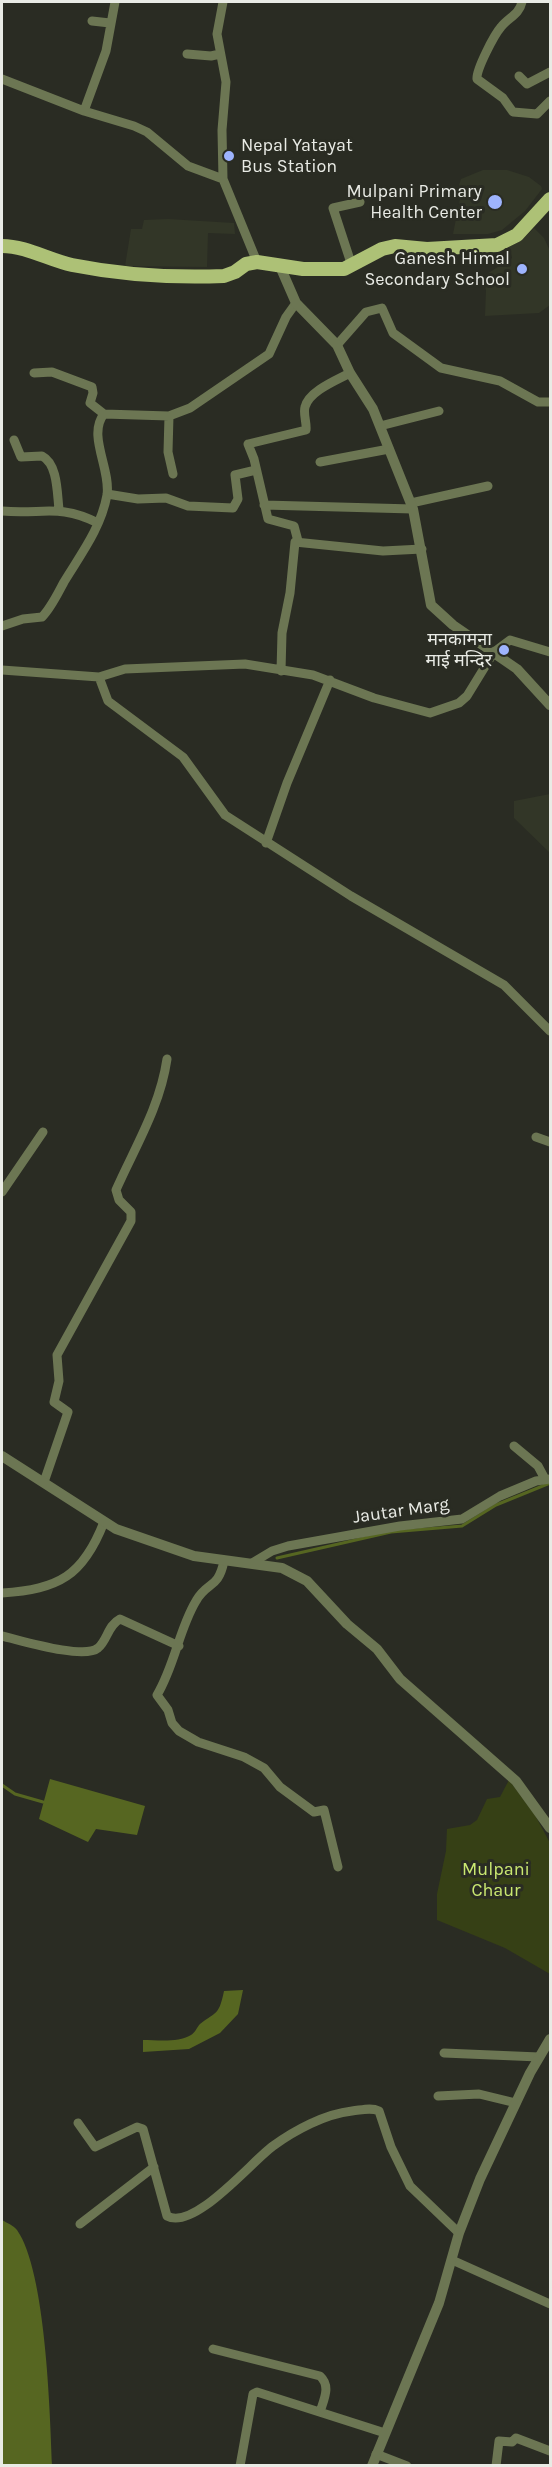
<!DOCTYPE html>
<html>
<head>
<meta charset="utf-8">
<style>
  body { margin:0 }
  #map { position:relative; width:552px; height:2467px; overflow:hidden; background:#2a2c23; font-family:Karla,sans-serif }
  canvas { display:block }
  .frame { position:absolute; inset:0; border:3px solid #e9ebe5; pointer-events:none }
</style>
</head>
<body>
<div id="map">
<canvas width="552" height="2467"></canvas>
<div class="frame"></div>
</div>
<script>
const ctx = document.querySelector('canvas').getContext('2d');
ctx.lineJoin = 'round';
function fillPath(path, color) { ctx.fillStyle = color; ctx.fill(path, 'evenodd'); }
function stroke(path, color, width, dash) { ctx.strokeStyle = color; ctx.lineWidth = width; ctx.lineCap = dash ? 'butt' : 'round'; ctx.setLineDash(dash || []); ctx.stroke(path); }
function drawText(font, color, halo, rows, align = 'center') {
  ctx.font = font + ' Karla,"Noto Sans Devanagari",sans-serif'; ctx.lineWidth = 6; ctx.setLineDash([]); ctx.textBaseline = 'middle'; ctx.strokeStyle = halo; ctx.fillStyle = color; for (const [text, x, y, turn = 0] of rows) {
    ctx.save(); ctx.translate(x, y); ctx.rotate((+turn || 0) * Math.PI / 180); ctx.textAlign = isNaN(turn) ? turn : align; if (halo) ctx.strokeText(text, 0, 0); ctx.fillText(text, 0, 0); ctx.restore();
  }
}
fillPath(new Path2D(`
  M483 170H507L529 177 541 186 542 189 525 211 502 230 488 234H453L461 194 459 185 461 179Z
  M168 219 234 223 235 234 208 233 207 267 125 266 131 229H142L144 220Z
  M534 228 544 238 550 251V305L539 313 485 316 486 290 482 277 512 258 509 247 523 239Z
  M550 794V853L514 818V801Z`), '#323627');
fillPath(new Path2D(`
  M509 1780 535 1815 550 1843V1974L505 1948 437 1920V1894L446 1851 447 1829 470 1825 477 1820 487 1799 500 1797Z`), '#364015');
fillPath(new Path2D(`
  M50 1779 145 1806 137 1835 96 1829 88 1842 39 1819Z
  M243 1990 238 2014 220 2033 189 2049 143 2052V2040C157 2040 178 2043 191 2035 195 2033 197 2027 200 2024 217 2011 219 2015 224 1991Z
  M2 2220C7 2223 13 2225 17 2230 46 2271 50 2413 52 2465H2Z`), '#566621');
stroke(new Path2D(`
  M277 1558 391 1532 462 1526 496 1505 550 1483
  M2 1785 15 1794 43 1802`), '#566621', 3);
stroke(new Path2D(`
  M223 2 217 34 226 82 222 130 223 179
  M522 2C519 15 509 17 501 27 494 35 476 70 477 79L503 98 513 112 537 114 550 101
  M92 21 110 23
  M187 54 211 56 220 54
  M519 76 527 84 550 72
  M2 79 84 111 134 126 147 132 188 166 223 179 257 262
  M84 111 106 51 115 2
  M352 266 333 208 360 202
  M337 345 366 312 382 308 393 333 441 368 500 381 538 402H550
  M34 373 52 372 92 387 93 393 90 403 104 414
  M169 416 168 452 173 474
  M380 426 439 411
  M14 440 21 457 42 456C58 464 57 494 59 509
  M320 462 389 449
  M107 494 138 499 166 498 188 506 233 508 238 499 235 475 256 470
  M411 503 488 486
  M264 505 413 509
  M2 511C41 515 59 503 98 523
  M298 541 294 526 268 519 254 459 248 444 306 430C307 423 303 414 305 407 309 391 337 380 350 373
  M2 626 23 619 42 617C51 608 58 593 64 582 81 554 101 528 107 495 111 469 87 435 104 414L169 416 190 408 269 354 286 317 296 303
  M2 670 99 677 125 669 245 664 313 675 374 698 430 713 459 703 467 696 494 652 510 640 550 652
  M281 671 282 633 290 593 295 542 383 551 422 549
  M99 677 108 701 183 757 225 815 351 896 504 985 550 1031
  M266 843 287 783 330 680
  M536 1137 550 1142
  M2 1192 43 1132
  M514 1446 538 1466 545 1479
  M44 1482 68 1412 54 1402 59 1381 57 1355 131 1221V1212L119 1200 116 1190C135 1147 160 1107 167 1059
  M224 1561C218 1590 207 1581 196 1601 179 1629 175 1665 157 1695L168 1710 172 1723 179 1731 198 1742 244 1757 264 1768 280 1787 314 1812 324 1810 338 1867
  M252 1563 272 1551 288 1546 400 1526 462 1519 500 1496 536 1481 550 1479
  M2 1593C59 1589 83 1576 104 1522
  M2 1636C20 1640 84 1660 98 1648 107 1641 108 1625 120 1619L179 1646
  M444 2053 539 2057
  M438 2096 479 2094 516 2103
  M78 2123 95 2147 137 2127 143 2129 167 2216C194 2231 251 2162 273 2146 295 2130 325 2114 352 2111 362 2110 371 2107 379 2111L391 2147 410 2186 459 2233
  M80 2224 154 2167
  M452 2260 550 2304
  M213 2349 320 2376C331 2386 324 2399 320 2412
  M376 2454 407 2466
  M240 2466 253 2394 257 2392 385 2433
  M496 2466 499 2441 512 2442 516 2438 550 2451`), '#6c7653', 9);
stroke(new Path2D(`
  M279 264 296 303 337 345 350 373 373 409 413 509 431 605 453 625 517 669 550 705
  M2 1456 116 1529 194 1556 282 1568 307 1581 347 1624 377 1649 400 1679 516 1781 550 1828
  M372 2466 439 2303 459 2233 480 2179 530 2073 550 2039`), '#6c7653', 10);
stroke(new Path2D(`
  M2 246C26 246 49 260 72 265 122 275 173 278 224 276L235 272 246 264 257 262 303 269H344L382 249 395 246 427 249 497 245 517 235 550 199`), '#adc176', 14);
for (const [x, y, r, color] of [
  [229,156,6,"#9eb4fd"],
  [495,202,8,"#9eb4fd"],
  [522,269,6,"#9eb4fd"],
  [504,650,6,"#9eb4fd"]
]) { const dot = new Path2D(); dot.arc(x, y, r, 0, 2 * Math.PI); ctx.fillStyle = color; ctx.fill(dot); stroke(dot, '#2a2c23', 2); }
drawText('18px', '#e9ebe5', '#2a2c23', [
  ["Nepal Yatayat",241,146,"left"],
  ["Bus Station",241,167,"left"],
  ["Mulpani Primary",482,192],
  ["Health Center",482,213],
  ["Ganesh Himal",510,259],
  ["Secondary School",510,280],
  ["मनकामना",492,640],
  ["माई मन्दिर",492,661]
], 'right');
drawText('18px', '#e9ebe5', '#2a2c23', [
  ["Jautar Marg",401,1511,-8]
]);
drawText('18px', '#cae871', '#2a2c23', [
  ["Mulpani",496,1870],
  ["Chaur",496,1891]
]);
</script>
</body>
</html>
